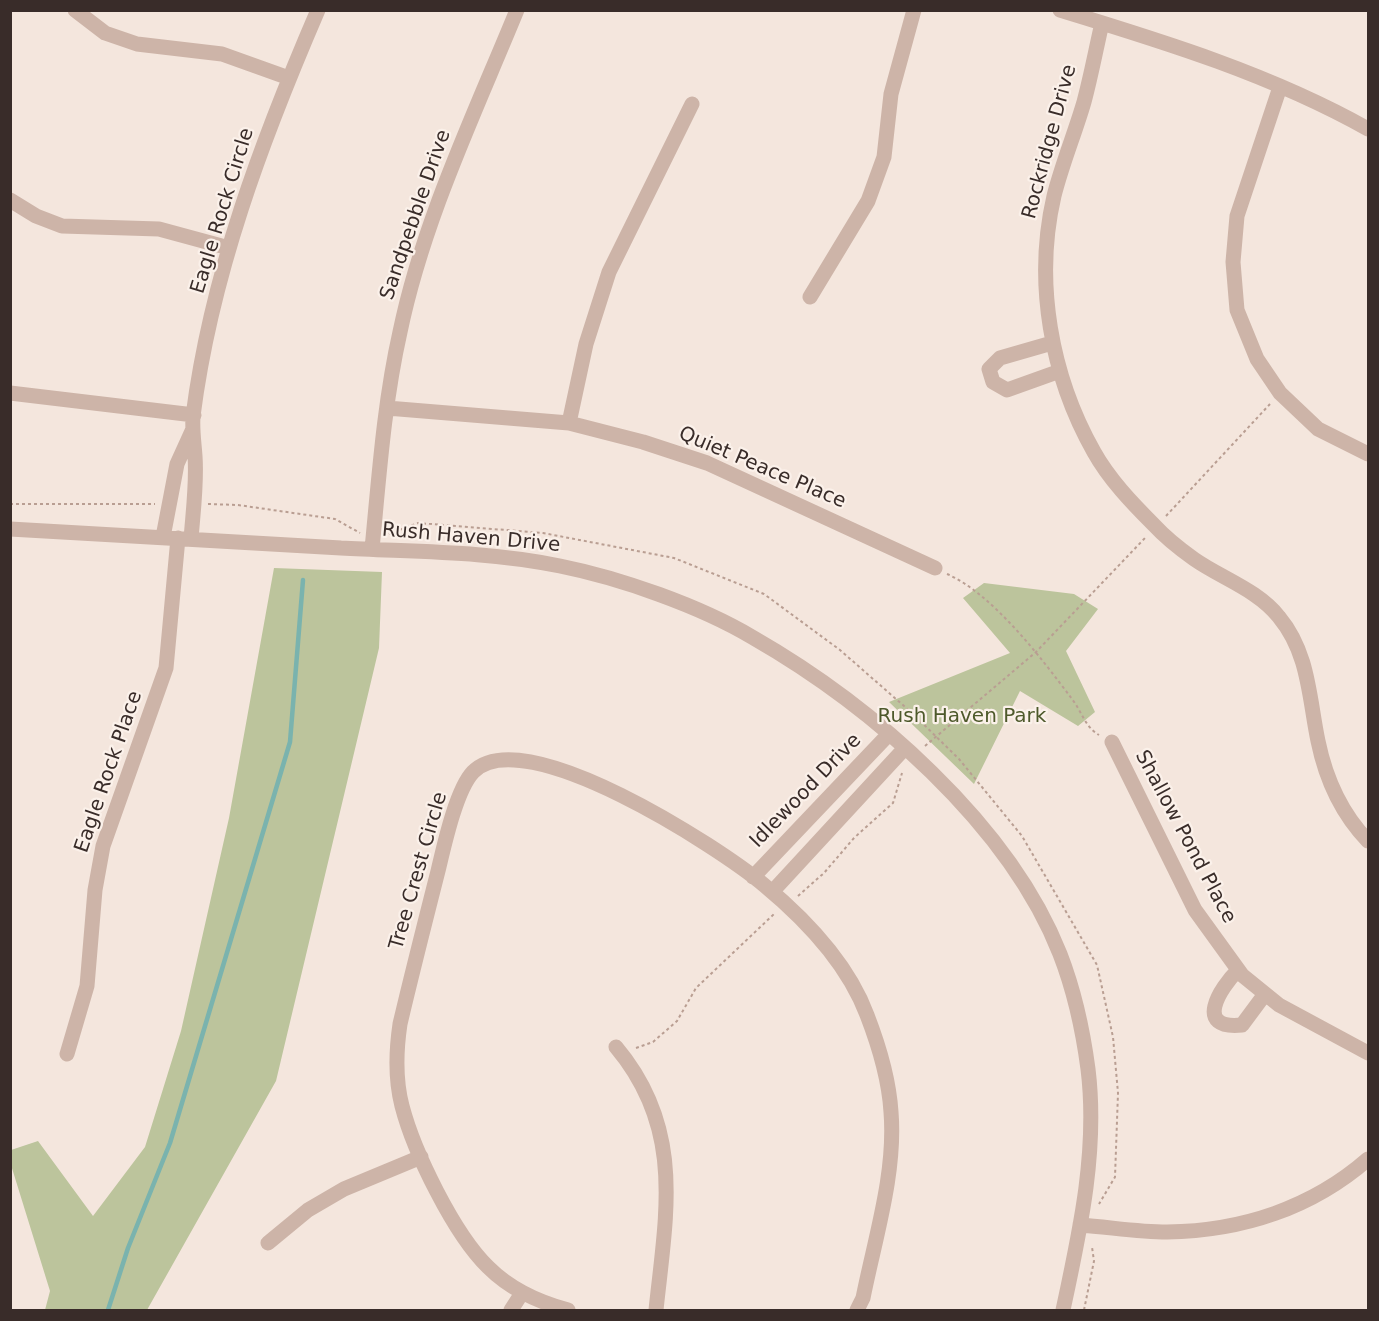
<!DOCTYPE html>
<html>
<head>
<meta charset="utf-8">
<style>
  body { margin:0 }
  #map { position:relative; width:1379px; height:1321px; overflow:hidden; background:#f4e6dd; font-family:"DejaVu Sans",sans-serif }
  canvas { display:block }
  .frame { position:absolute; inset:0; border:12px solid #392c29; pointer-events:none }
</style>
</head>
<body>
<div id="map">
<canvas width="1379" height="1321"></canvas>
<div class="frame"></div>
</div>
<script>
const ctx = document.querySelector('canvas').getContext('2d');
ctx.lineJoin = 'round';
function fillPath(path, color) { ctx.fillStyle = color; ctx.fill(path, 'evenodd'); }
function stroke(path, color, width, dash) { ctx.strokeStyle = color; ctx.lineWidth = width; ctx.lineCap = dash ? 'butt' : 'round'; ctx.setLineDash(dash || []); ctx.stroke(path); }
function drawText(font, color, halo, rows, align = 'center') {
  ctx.font = font + ' "DejaVu Sans",sans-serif'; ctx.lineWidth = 4.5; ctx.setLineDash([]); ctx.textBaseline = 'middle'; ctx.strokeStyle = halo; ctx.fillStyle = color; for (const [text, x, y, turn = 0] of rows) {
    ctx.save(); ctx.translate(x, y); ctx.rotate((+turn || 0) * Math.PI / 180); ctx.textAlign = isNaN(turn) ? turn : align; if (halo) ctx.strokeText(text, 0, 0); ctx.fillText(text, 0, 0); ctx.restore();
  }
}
fillPath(new Path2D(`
  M274 568 382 572 379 648 276 1081 147 1310H45L50 1291 11 1165V1150L38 1141 93 1216 145 1147 181 1031 229 818Z
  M984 583 1074 594 1098 609 1066 651 1095 712 1078 726 1020 691 974 784 889 702 1010 653 963 598Z`), '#bcc49c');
stroke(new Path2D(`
  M108 1310 128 1248 170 1143 290 742 303 580`), '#7ab3ae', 4.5);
stroke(new Path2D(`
  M10 504H155
  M208 504 238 505 335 519 360 533
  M1166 516 1270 404
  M389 534 418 523 543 533 674 558 764 594 840 650 912 713 959 759 1022 836 1097 965 1113 1037 1118 1093 1115 1177 1099 1204
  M947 574C993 594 1042 659 1072 699 1082 712 1085 727 1099 735
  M925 746 1036 652 1145 538
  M798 896 824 873 854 838 893 803 902 773
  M636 1048 653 1042 677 1021 696 988 774 914
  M1084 1310 1094 1261 1092 1247`), '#b99e92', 2, [3, 3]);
stroke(new Path2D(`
  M75 10 105 33 137 44 222 54 289 78
  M1060 10C1165 42 1272 75 1368 129
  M1102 23C1096 49 1091 76 1084 102 1075 133 1062 164 1054 196 1034 282 1051 376 1094 452 1109 479 1132 503 1154 525 1165 537 1180 549 1194 559 1221 578 1258 590 1279 617 1309 653 1309 698 1318 741 1326 780 1341 813 1368 841
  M1280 87 1237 216 1233 262 1237 310 1257 359 1280 393 1318 429 1368 454
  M10 200 36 216 62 226 159 229 229 248
  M810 297 868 201 884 157 891 94 914 10
  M1052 343 1000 358 989 369 993 382 1007 390 1060 371
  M10 393 194 415
  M387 408 569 423 643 442 707 463 935 568
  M569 423 586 344 609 272 692 104
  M10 529C121 536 231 542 341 548 414 552 489 551 560 566 620 578 700 606 752 637 871 705 1009 824 1060 954 1074 990 1083 1031 1088 1069 1098 1150 1080 1231 1063 1310
  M163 537 177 464 192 431
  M191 539C193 512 197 483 195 456 194 442 192 430 193 416 211 275 262 140 318 10
  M372 549C379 477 384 403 400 332 423 221 474 115 517 10
  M1112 742 1195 910 1242 975 1279 1005 1368 1053
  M753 877 888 735
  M772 892 904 749
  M1238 970C1220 988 1193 1030 1242 1025L1265 994
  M616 1047C685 1129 666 1214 656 1310
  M67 1054 87 986 95 890 103 846 166 668 178 538
  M1080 1225C1109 1227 1138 1232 1167 1232 1242 1231 1312 1208 1368 1159
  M268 1243 308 1210 344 1189 421 1157
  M511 1310 522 1293
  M568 1310C538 1302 510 1289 488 1267 454 1234 414 1152 402 1106 395 1079 396 1051 400 1024 412 973 425 922 438 871 444 846 456 790 473 772 523 720 720 848 764 885 805 919 848 964 867 1015 879 1046 889 1079 891 1112 896 1173 875 1238 863 1298L857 1310`), '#cdb4a8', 15);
drawText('20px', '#392c29', '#fbf1ea', [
  ["Rockridge Drive",1050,142,-75],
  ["Eagle Rock Circle",223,211,-73],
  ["Sandpebble Drive",416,215,-71],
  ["Quiet Peace Place",762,468,23],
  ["Rush Haven Drive",471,538,5],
  ["Eagle Rock Place",109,772,-71],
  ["Idlewood Drive",806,791,-46],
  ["Shallow Pond Place",1185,837,62],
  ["Tree Crest Circle",419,871,-74]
]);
drawText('20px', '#4e592b', '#fbf1ea', [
  ["Rush Haven Park",962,717]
]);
</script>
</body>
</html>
